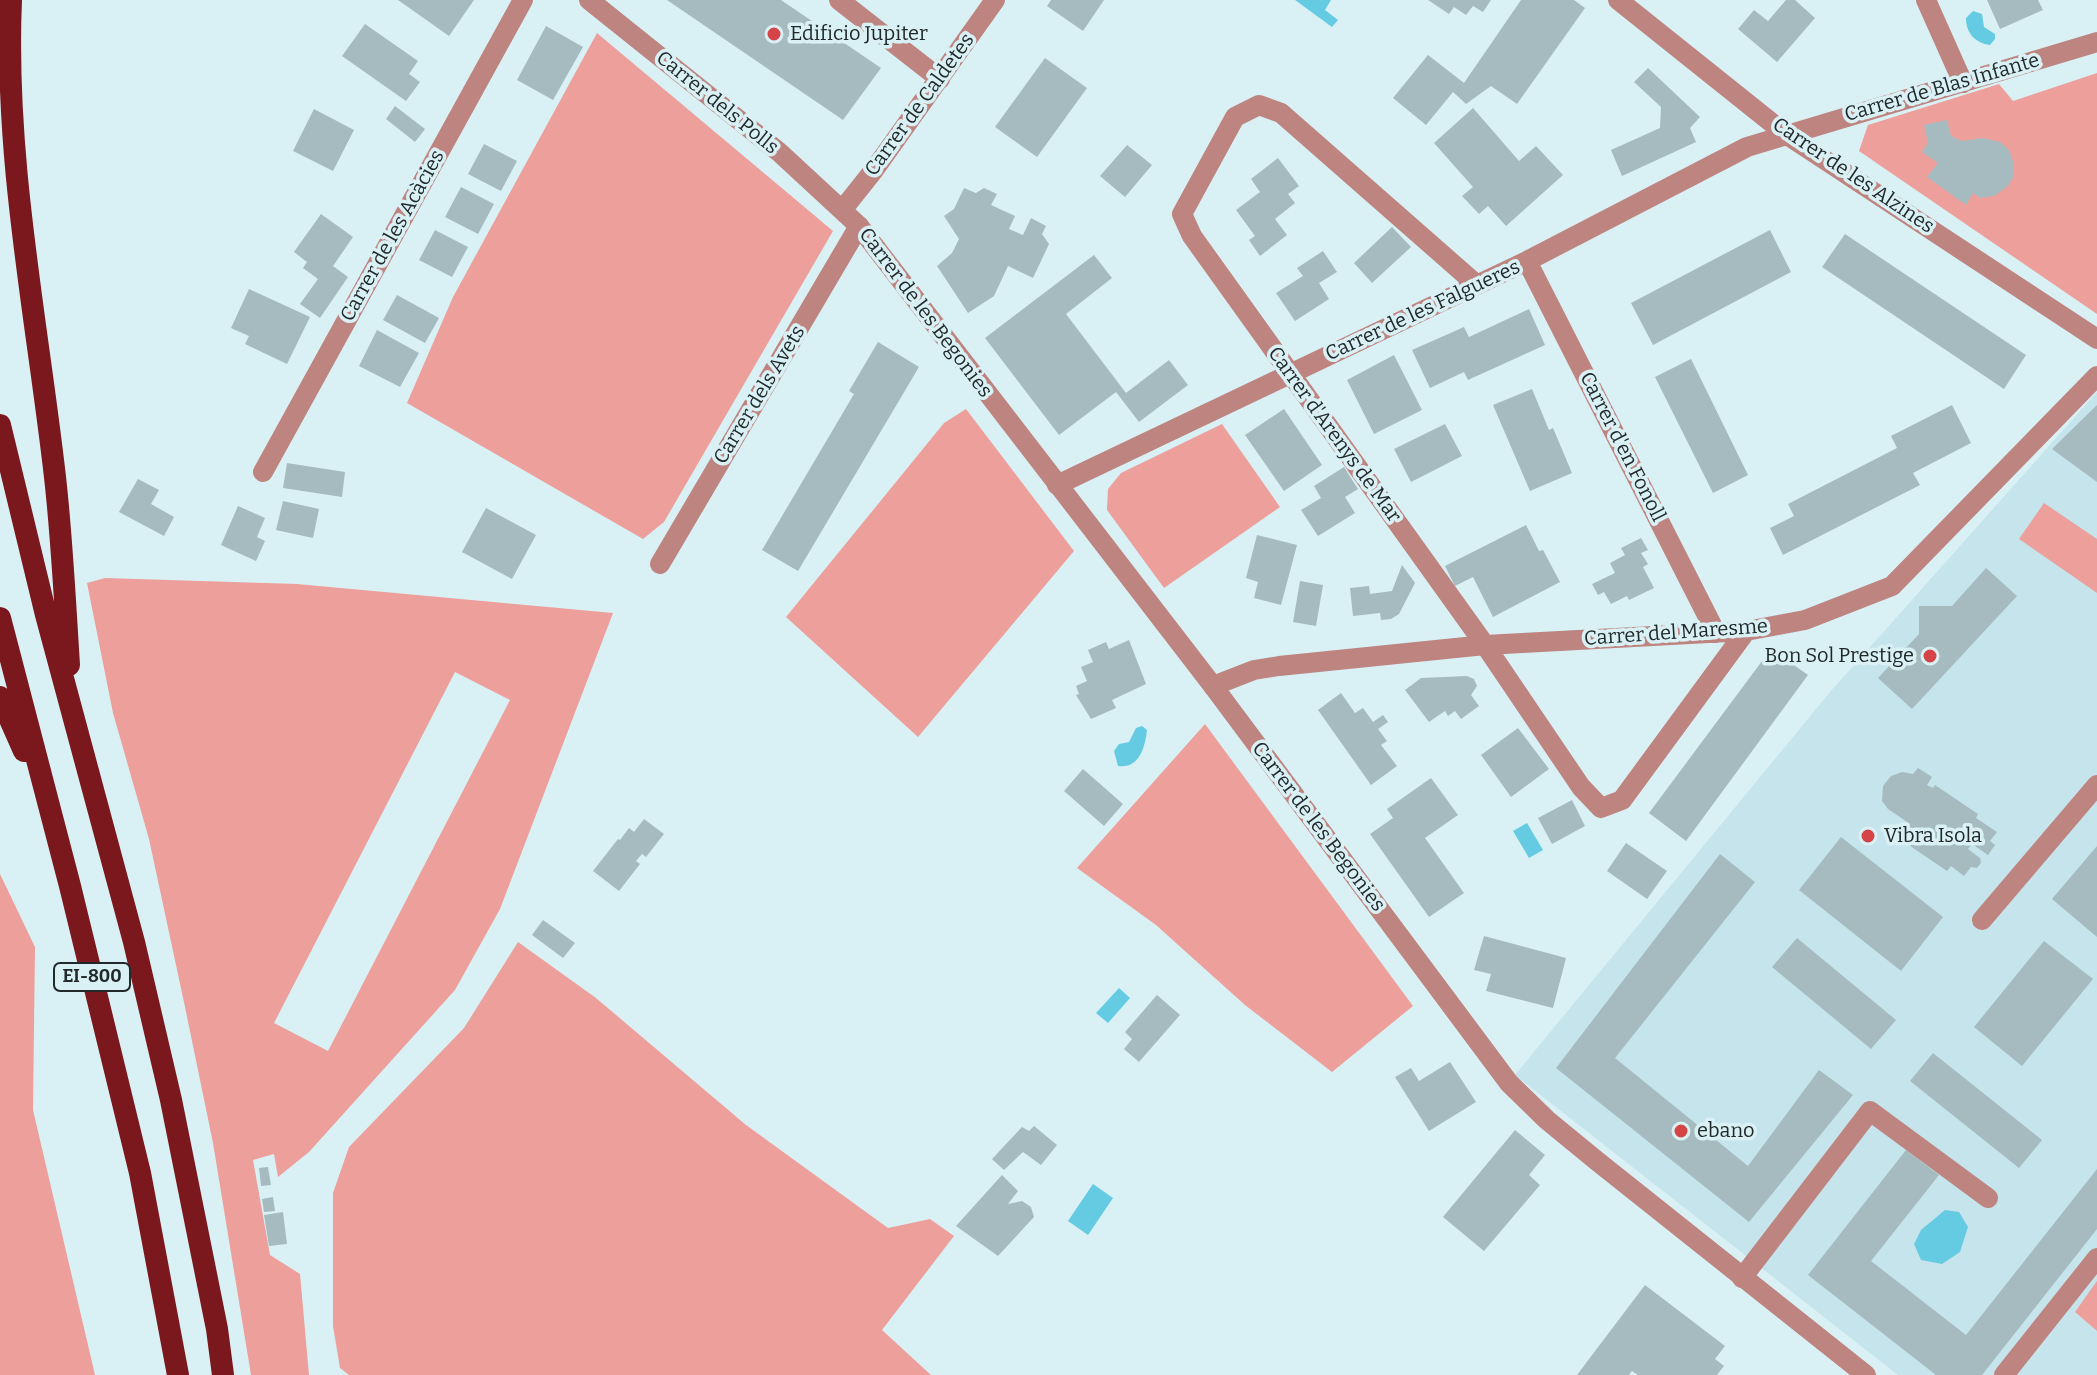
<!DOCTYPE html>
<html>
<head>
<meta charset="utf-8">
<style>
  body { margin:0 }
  canvas { display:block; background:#d9f0f5 }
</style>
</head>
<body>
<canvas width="2097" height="1375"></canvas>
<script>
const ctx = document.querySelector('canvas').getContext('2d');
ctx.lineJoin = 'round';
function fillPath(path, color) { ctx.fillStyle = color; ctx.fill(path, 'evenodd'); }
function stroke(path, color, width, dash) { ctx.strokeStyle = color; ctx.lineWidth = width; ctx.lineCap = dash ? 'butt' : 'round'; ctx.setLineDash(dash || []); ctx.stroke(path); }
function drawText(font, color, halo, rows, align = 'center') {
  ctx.font = font + ' Bitter,serif'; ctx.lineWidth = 7; ctx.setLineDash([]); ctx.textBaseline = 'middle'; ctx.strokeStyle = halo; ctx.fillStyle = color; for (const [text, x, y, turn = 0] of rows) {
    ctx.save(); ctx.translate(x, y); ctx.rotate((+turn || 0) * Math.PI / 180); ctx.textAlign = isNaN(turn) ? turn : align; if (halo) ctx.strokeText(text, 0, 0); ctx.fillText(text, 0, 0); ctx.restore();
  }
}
fillPath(new Path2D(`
  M2097 392V1375H1898L1515 1075 1830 692Z`), '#c6e4ec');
fillPath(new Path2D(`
  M597 33 833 231 664 522 643 539 407 403 453 297Z
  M2097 73V314L1859 151 1868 125 1999 84 2013 101Z
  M966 409 1074 551 918 737 786 617 944 423Z
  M1222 424 1280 507 1164 588 1107 510 1108 489 1121 473Z
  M2044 503 2097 539V593L2019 539Z
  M105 578 297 584 613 613 500 909 455 990 309 1152 278 1177 274 1154 253 1160 270 1255 300 1274 309 1375H251L213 1143 185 1007 149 839 113 713 87 583ZM455 672 510 700 328 1051 274 1023Z
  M1205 724 1413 1006 1332 1072 1245 1005 1156 925 1077 868Z
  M0 874 35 947 33 1110 95 1375H0Z
  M518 942 596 998 746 1125 888 1228 930 1219 954 1236 882 1330 931 1375H349L340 1368 333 1326V1193L349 1147 464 1028Z
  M2097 1281V1331L2075 1312Z`), '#eda09b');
fillPath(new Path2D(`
  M1295 0H1331L1325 10 1338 20 1332 27Z
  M1973 11 1982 14 1984 27 1995 34V39L1990 45C1975 43 1966 33 1966 18Z
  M1142 726 1147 730C1145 748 1139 769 1118 766L1114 751 1119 744 1129 742 1136 728Z
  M1527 823 1543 850 1529 858 1513 831Z
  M1119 988 1130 998 1108 1023 1096 1013Z
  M1093 1184 1113 1198 1088 1235 1068 1221Z
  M1945 1210 1959 1212 1968 1227 1960 1252 1942 1264 1921 1260 1914 1244 1921 1230Z`), '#64cbe2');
fillPath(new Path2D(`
  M398 0H474L449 36Z
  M667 0H781L881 68 843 120Z
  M1051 0H1104L1083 31 1047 6Z
  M1428 0H1491L1483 12 1473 6 1466 15 1454 7 1449 14Z
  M1521 0H1574L1585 8 1517 104 1491 86 1466 104 1453 92 1426 125 1393 98 1428 55 1464 83Z
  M1786 0H1795L1815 18 1777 62 1738 29 1754 10 1768 21Z
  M1987 0H2038L2043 10 2000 29Z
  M365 24 418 61 409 74 420 82 406 101 342 56Z
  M546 26 583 47 553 100 517 80Z
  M1045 58 1087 88 1037 157 995 127Z
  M1648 68 1700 117 1690 128 1696 142 1622 176 1611 150 1660 128 1661 107 1634 82Z
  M395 106 425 129 415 142 386 119Z
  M1473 108 1519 161 1536 146 1563 175 1506 226 1488 206 1479 214 1462 196 1473 187 1434 143Z
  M314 109 354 130 333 171 293 151Z
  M1947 120 1951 136 1962 141 1983 138 2000 142 2009 150 2014 164V176L2007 187 1994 196 1980 198 1973 193 1966 205 1927 177 1938 163 1922 152 1928 143 1924 125Z
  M484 144 517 161 501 191 468 174Z
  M1127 145 1152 165 1125 197 1100 176Z
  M1278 158 1299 186 1288 194 1295 203 1275 219 1287 235 1260 256 1249 240 1255 236 1236 210 1260 192 1251 179Z
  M461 187 494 204 478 234 445 217Z
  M964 188 976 193 984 188 997 194 991 205 1015 216 1009 229 1023 235 1031 218 1046 226 1042 234 1049 244 1033 278 1008 266 994 296 968 313 937 266 952 253 959 239 944 216 954 209Z
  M321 214 353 237 333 266 348 277 320 318 300 304 318 279 303 268 307 262 294 252Z
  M1392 227 1411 247 1372 283 1354 263Z
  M435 230 468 247 452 277 419 260Z
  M1770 230 1791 272 1653 345 1631 303Z
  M1845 234 2026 355 2004 389 1822 267Z
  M1323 251 1337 272 1319 283 1329 299 1295 321 1276 293 1303 276 1297 268Z
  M1094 255 1112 278 1066 314 1126 393 1169 360 1188 385 1139 422 1116 392 1059 435 985 338Z
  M249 289 310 317 287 364 245 344 249 336 231 328Z
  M397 295 439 318 425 343 383 320Z
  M1529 309 1545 345 1468 380 1464 372 1430 388 1412 350 1464 327 1469 337Z
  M377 330 419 353 400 387 359 366Z
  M878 342 919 367 798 571 762 550 854 394 849 391Z
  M1394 355 1422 410 1374 434 1347 380Z
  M1691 359 1748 475 1713 493 1655 377Z
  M1532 389 1549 430 1553 428 1572 473 1530 491 1493 405Z
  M1952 405 1971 443 1913 473 1920 485 1783 555 1770 528 1794 516 1788 504 1897 448 1891 436Z
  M2097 405V482L2052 449Z
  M1284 409 1322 465 1284 491 1245 435Z
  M1445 424 1462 456 1411 482 1394 449Z
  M287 463 345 472 342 497 283 488Z
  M1344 467 1358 489 1345 497 1355 513 1318 536 1301 510 1321 498 1314 486Z
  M138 479 159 490 151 504 174 517 164 536 119 512Z
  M283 501 319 509 313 538 276 530Z
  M238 506 265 518 257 537 265 541 256 561 221 545Z
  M486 508 536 535 512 579 462 552Z
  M1526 525 1539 551 1543 550 1560 582 1493 617 1473 577 1455 586 1445 566Z
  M1257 535 1297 545 1281 605 1254 598 1258 582 1246 578Z
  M1641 538 1648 550 1641 553 1648 564 1643 567 1654 588 1629 600 1627 596 1611 604 1604 592 1598 595 1592 584 1615 573 1610 563 1625 555 1621 548Z
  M1402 565 1415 583 1399 614 1391 619 1381 620 1380 613 1353 616 1350 588 1369 586 1370 594 1392 591Z
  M1986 568 2017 596 1912 709 1878 678 1919 634V606H1952Z
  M1300 581 1323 585 1316 626 1293 622Z
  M1129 640 1146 684 1112 700 1116 708 1091 719 1076 695 1079 694 1076 686 1087 681 1081 667 1093 662 1088 650 1106 642 1109 649Z
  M1771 649 1808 675 1686 841 1649 813Z
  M1467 676 1474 679 1477 686 1471 695 1479 706 1461 719 1455 711 1448 716 1445 711 1429 722 1405 690 1421 678Z
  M1341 693 1355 713 1363 708 1373 722 1383 715 1388 722 1378 729 1387 741 1381 745 1397 766 1371 785 1318 710Z
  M1518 728 1549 769 1511 797 1481 755Z
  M1918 768 1932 777 1927 785 1933 788 1935 785 1978 814 1976 818 1997 832 1990 841 1995 845 1988 855 1972 844 1968 849 1980 858 1981 863 1977 868 1971 867 1964 876 1951 866 1947 871 1900 839 1910 824 1888 809 1882 801 1883 786 1891 776 1902 772 1913 774Z
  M1083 769 1123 804 1104 826 1064 791Z
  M1431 778 1458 815 1425 838 1464 893 1429 917 1370 834 1393 818 1387 809Z
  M1572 800 1585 826 1552 844 1538 818Z
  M644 819 664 834 646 857 642 854 636 861 640 864 619 891 593 871 618 839 620 840 629 828 634 832Z
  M1841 837 1943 917 1901 971 1799 890Z
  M1626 843 1667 871 1647 899 1607 871Z
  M2097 846V937L2052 899Z
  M1720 854 1755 882 1615 1058 1748 1166 1819 1070 1853 1095 1749 1222 1556 1068Z
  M543 920 575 943 563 958 532 935Z
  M1484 936 1566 958 1553 1008 1486 991 1491 974 1474 970Z
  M1797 938 1896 1020 1871 1049 1772 967Z
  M2044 941 2093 979 2022 1066 1974 1027Z
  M1157 995 1180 1015 1139 1062 1124 1049 1132 1039 1125 1032Z
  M1933 1053 2042 1140 2019 1168 1910 1081Z
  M1450 1062 1476 1102 1429 1131 1395 1077 1411 1068 1419 1081Z
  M1034 1126 1057 1145 1041 1165 1023 1152 1004 1170 992 1159 1022 1127 1029 1131Z
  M1515 1130 1545 1155 1529 1175 1540 1185 1484 1251 1443 1217Z
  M1906 1150 1939 1175 1871 1261 1966 1335 2097 1169V1229L1982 1375H1936L1808 1275Z
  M268 1167 271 1185 261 1186 259 1168Z
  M1002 1175 1018 1191 1008 1204 1022 1201 1031 1207 1034 1217 998 1256 956 1226Z
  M273 1197 275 1211 264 1212 262 1199Z
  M283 1212 287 1244 269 1246 264 1215Z
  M1645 1285 1725 1346 1715 1359 1724 1366 1717 1375H1638L1632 1371 1629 1375H1577Z`), '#a5bbc0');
stroke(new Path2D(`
  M839 0 940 79`), '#be8480', 20);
stroke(new Path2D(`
  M1618 0 1787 135 2097 339
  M1926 0 1963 83
  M1527 261 1716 633
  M1477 285 1281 113 1259 105 1235 117 1182 214 1192 236 1485 645 1581 787 1601 808 1622 800 1746 631
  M263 472 523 0
  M1057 485 1527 261 1747 147 2097 42
  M660 564 859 226
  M1213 686 1254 670 1279 666 1485 645 1746 631 1805 620 1892 586 2097 376
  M1982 920 2097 785
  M1742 1278 1870 1111 1988 1198
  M2004 1375 2097 1258`), '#be8480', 20);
stroke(new Path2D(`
  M589 0 779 152 859 226 1213 686 1509 1083 1547 1120 1597 1161 1866 1375
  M843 209 874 170 995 0`), '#be8480', 20);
stroke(new Path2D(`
  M11 0C4 159 37 319 55 477 62 539 65 602 69 665
  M0 425 46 615 134 942 171 1100 217 1329 223 1375
  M0 618 70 886 140 1173 178 1375
  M0 697 24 751`), '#7b181e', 22);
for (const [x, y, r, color] of [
  [774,34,8,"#d54548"],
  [1930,656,8,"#d54548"],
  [1868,836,8,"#d54548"],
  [1681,1131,8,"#d54548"]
]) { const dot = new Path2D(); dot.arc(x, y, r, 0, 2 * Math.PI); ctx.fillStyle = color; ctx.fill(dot); stroke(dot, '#d9f0f5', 3); }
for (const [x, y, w] of [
  [92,977,76]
]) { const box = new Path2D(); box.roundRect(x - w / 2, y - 14, w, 28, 6); ctx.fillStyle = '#d9f0f5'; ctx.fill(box); stroke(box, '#21292b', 2); }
drawText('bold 18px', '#21292b', null, [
  ["EI-800",92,977]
]);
drawText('20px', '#21292b', '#d9f0f5', [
  ["Edificio Jupiter",790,34],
  ["Bon Sol Prestige",1914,656,"right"],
  ["Vibra Isola",1884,836],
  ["ebano",1697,1131]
], 'left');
drawText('20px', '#21292b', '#d9f0f5', [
  ["Carrer de Blas Infante",1942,88,-16],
  ["Carrer dels Polls",717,103,39],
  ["Carrer de Caldetes",920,105,-54],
  ["Carrer de les Alzines",1853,176,34],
  ["Carrer de les Acàcies",393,236,-61],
  ["Carrer de les Falgueres",1423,311,-25],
  ["Carrer de les Begonies",925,313,53],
  ["Carrer dels Avets",760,395,-59],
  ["Carrer d'Arenys de Mar",1334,435,54],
  ["Carrer d'en Fonoll",1622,447,63],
  ["Carrer del Maresme",1676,633,-4],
  ["Carrer de les Begonies",1318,827,53]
]);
</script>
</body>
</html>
